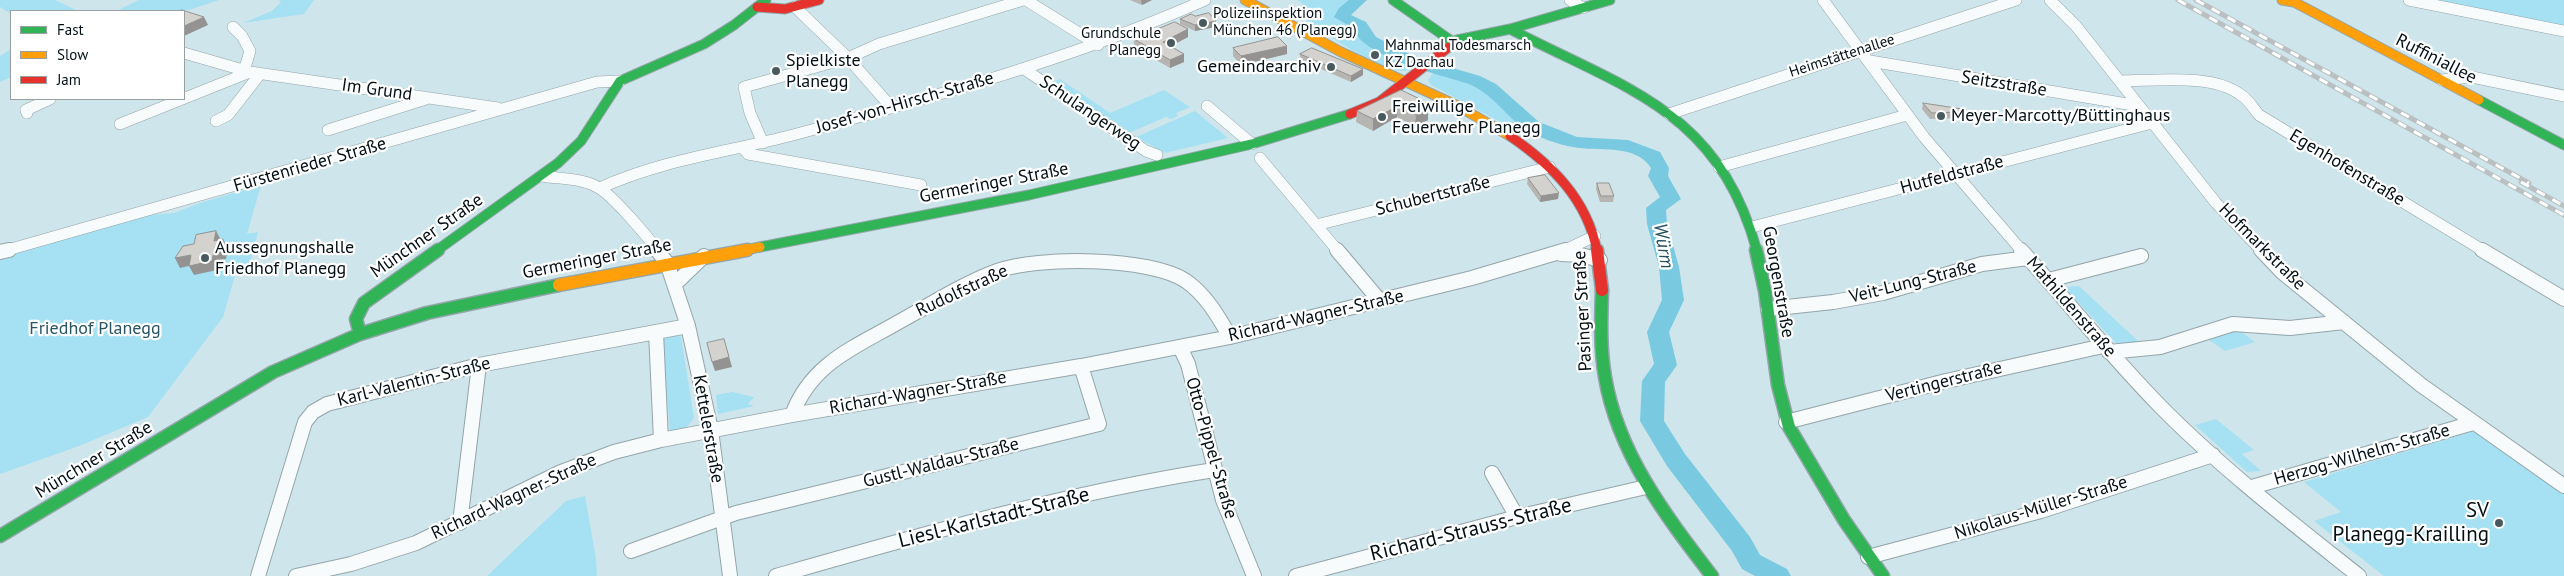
<!DOCTYPE html>
<html>
<head>
<meta charset="utf-8">
<style>
  body { margin:0 }
  #map { position:relative; width:2564px; height:576px; overflow:hidden; background:#cee5eb; font-family:"PT Sans",sans-serif }
  canvas { display:block }
  .legend { position:absolute; left:10px; top:10px; width:175px; height:90px; box-sizing:border-box; background:#fff; border:1px solid #9a9fa1; margin:0; padding:6px 9px; list-style:none; font-size:15px; color:#020f14 }
  .legend li { display:flex; align-items:center; gap:10px; height:25px }
  .legend b { width:25px; border:1px solid #9a9fa1 }
</style>
</head>
<body>
<div id="map">
<canvas width="2564" height="576"></canvas>
<ul class="legend">
<li><b style="height:6px;background:#30b455"></b>Fast</li>
<li><b style="height:6px;background:#ff9f0a"></b>Slow</li>
<li><b style="height:6px;background:#e5322d"></b>Jam</li>
</ul>
</div>
<script>
const ctx = document.querySelector('canvas').getContext('2d');
ctx.lineJoin = 'round';
function fillPath(path, color) { ctx.fillStyle = color; ctx.fill(path, 'evenodd'); }
function stroke(path, color, width, dash) { ctx.strokeStyle = color; ctx.lineWidth = width; ctx.lineCap = dash ? 'butt' : 'round'; ctx.setLineDash(dash || []); ctx.stroke(path); }
function drawText(font, color, halo, rows, align = 'center') {
  ctx.font = font + ' "PT Sans",sans-serif'; ctx.lineWidth = 4.5; ctx.setLineDash([]); ctx.textBaseline = 'middle'; ctx.strokeStyle = halo; ctx.fillStyle = color; for (const [text, x, y, turn = 0] of rows) {
    ctx.save(); ctx.translate(x, y); ctx.rotate((+turn || 0) * Math.PI / 180); ctx.textAlign = isNaN(turn) ? turn : align; if (halo) ctx.strokeText(text, 0, 0); ctx.fillText(text, 0, 0); ctx.restore();
  }
}
fillPath(new Path2D(`
  M0 0H55L78 11H11V14L0 7Z
  M139 0H219L189 10 116 11Z
  M279 0H314L304 14 243 23 272 11 281 2Z
  M1297 0H1355L1340 10 1338 17 1355 27 1357 35 1368 42 1415 66C1411 69 1406 71 1401 71 1375 69 1324 32 1301 17L1306 15 1298 8 1303 4Z
  M2426 0H2564V27Z
  M11 49V77L0 82V56Z
  M1434 72 1474 83 1486 90 1528 127 1515 130 1430 84 1428 80Z
  M1060 79 1110 113 1164 90 1190 107 1176 113 1178 116 1171 119 1166 117 1129 133 1054 82Z
  M1195 111 1228 138 1165 153 1136 137Z
  M261 185 247 234 258 232 250 263 238 265 223 317 148 417 79 446 0 474V256L151 215 174 213 200 203Z
  M2079 286 2139 342 2116 343 2064 287Z
  M2236 328 2255 342 2225 351 2205 337Z
  M678 335 681 337 694 418 686 428 670 432 662 337Z
  M732 392 754 397 748 404 754 406 718 414 716 395Z
  M2216 419 2254 450 2242 454 2261 471 2247 472 2195 425Z
  M2474 431 2564 492V576H2384L2314 521 2341 512 2304 482Z
  M585 496 596 559 597 576H487L566 501Z`), '#a5e1f2');
fillPath(new Path2D(`
  M1349 0H1367L1351 15 1366 22 1376 37 1418 58 1480 76 1496 84 1539 122 1577 137 1628 140 1660 152 1669 168 1668 176 1681 199 1666 210 1667 224 1679 267 1684 300 1669 332 1677 365 1665 382 1664 421 1685 454 1750 537 1760 555 1787 569 1791 576H1755L1742 569 1732 551 1667 466 1640 421 1642 381 1654 364 1647 332 1662 300 1659 267 1647 224 1646 208 1660 197 1648 176 1651 168C1636 143 1597 152 1573 147 1559 145 1538 137 1526 130 1505 116 1492 92 1466 83 1438 74 1362 57 1353 28L1334 17 1339 8Z`), '#79cae1');
const streetFar1 = new Path2D(`
  M1026 0 1098 45
  M1570 0 1583 8
  M1823 0 1924 137 2022 251
  M2050 0 2076 26 2216 203 2262 251
  M2409 0 2564 31
  M795 7 848 58 892 108
  M233 27 242 36 250 51 244 71
  M184 53 250 72 498 108
  M1870 61 2139 106
  M1024 69 1146 151 1157 155
  M2442 80 2472 77 2564 96
  M2120 81C2155 81 2212 73 2241 95 2249 100 2253 108 2259 115L2484 251
  M1207 106 1252 144
  M27 113 26 110 50 99
  M1669 114 2016 0
  M216 121 228 115 260 74
  M120 124 250 72
  M328 130 426 99
  M763 143 750 113 744 87 848 58 879 44 1023 0
  M743 148 748 154 921 185
  M1260 158 1338 251
  M1719 167 1907 115
  M542 176C560 179 584 178 599 188 613 196 648 237 658 251
  M600 188C661 160 728 152 793 135 933 97 1072 59 1205 0
  M1316 225 1550 167
  M1752 227 2152 123
  M4 251 597 82 620 81
  M1563 251 1595 236`);
const street = new Path2D(`
  M657 250 667 263 688 326 711 430 730 576
  M1337 250 1380 301
  M2021 250C2067 301 2111 356 2160 406 2221 468 2291 522 2359 576
  M2261 250 2282 272 2421 385 2564 486
  M2482 250 2564 299
  M0 252 9 250
  M1561 254 1581 255 1600 260
  M2049 280 2141 256
  M675 284 704 256
  M1768 309 1833 302 1883 293 1982 264 2028 258
  M656 332 661 440
  M1180 347 1188 364 1223 500 1254 576
  M2109 352 2160 347 2233 324 2290 328 2344 322
  M792 415C811 364 853 348 897 323 930 305 962 284 997 271 1038 256 1150 257 1186 281 1206 295 1218 316 1230 337
  M1786 422 1946 381 2103 346
  M1492 473 1517 517
  M2252 487 2473 423
  M460 523 479 365
  M631 551 736 513 1099 424 1081 366
  M1868 557 2041 511 2213 455
  M258 576 305 422 313 412 327 404 479 365 688 326
  M296 576 351 564 416 543 561 472 614 452 661 440 792 415 1081 366 1230 337 1472 278 1566 250
  M776 576C920 535 1066 493 1214 470
  M1296 576 1517 517 1646 487`);
const fastFar1 = new Path2D(`
  M1393 0 1453 42
  M1510 29C1625 89 1718 109 1757 251
  M1449 47 1457 40 1510 29 1610 0
  M2479 100 2564 145
  M760 247 1029 195 1252 144 1350 114
  M436 251 558 163 581 141 620 81 704 44 734 25 766 0`);
const fast = new Path2D(`
  M1756 250 1765 291 1778 385 1789 427 1844 520 1883 576
  M1602 290C1601 319 1600 349 1605 377 1618 454 1666 516 1712 576
  M360 334 356 319 364 303 438 250
  M0 536 273 372 360 334 427 313 559 285`);
const slowFar1 = new Path2D(`
  M1245 0 1341 52 1456 105 1510 136
  M2282 0 2294 2 2479 100
  M740 251 760 247`);
const slow = new Path2D(`
  M559 285 747 250`);
const jamFar1 = new Path2D(`
  M757 7 785 9 819 0
  M1350 114 1379 102 1449 47
  M1510 136C1552 165 1587 199 1597 251`);
const jam = new Path2D(`
  M1597 250 1602 290`);
stroke(streetFar1, '#93a5aa', 12);
stroke(street, '#93a5aa', 16);
stroke(fastFar1, '#93a5aa', 11);
stroke(fast, '#93a5aa', 15);
stroke(slowFar1, '#93a5aa', 11);
stroke(slow, '#93a5aa', 15);
stroke(jamFar1, '#93a5aa', 11);
stroke(jam, '#93a5aa', 15);
stroke(streetFar1, '#f8fbfc', 11);
stroke(street, '#f8fbfc', 14);
stroke(fastFar1, '#30b455', 9);
stroke(fast, '#30b455', 12);
stroke(slowFar1, '#ff9f0a', 9);
stroke(slow, '#ff9f0a', 12);
stroke(jamFar1, '#e5322d', 9);
stroke(jam, '#e5322d', 12);
const rail = new Path2D(`
  M2178 0 2564 215
  M2196 0 2529 183
  M2521 182 2564 206`);
stroke(rail, '#bac0c2', 5);
stroke(rail, '#fff', 3, [9]);
fillPath(new Path2D(`
  M1130 0H1152L1142 5Z
  M1195 16 1216 21V27L1195 31 1180 24V19Z
  M1188 29V37L1171 46 1184 54V62L1170 68 1134 47V39Z
  M1233 48 1287 54 1241 65 1233 56Z
  M1300 54 1363 69V75L1351 82 1300 60Z
  M1422 100 1421 105 1428 120 1415 127 1397 117 1373 131 1356 122 1357 111Z
  M1923 103 1961 112 1959 118 1930 119 1922 109Z
  M1528 178 1558 199 1540 202 1527 184Z
  M1597 183 1614 196 1613 202H1600L1596 189Z`), '#b6b5b2');
fillPath(new Path2D(`
  M1141 0H1152L1142 5Z
  M204 17 208 25 184 36V26Z
  M1216 21V27L1195 31V25Z
  M1188 29V37L1163 50V42Z
  M1287 46V54L1241 65V56Z
  M1184 54V62L1170 68V60Z
  M1363 69V75L1351 82V76Z
  M1422 100 1421 112 1417 103Z
  M1398 106 1397 117 1373 131V119Z
  M1428 109V120L1415 127 1416 115Z
  M1559 193 1558 199 1540 202 1541 196Z
  M216 231 221 240 223 239 228 248 226 259 219 260 217 270 194 275 189 266 214 241Z
  M191 255 197 264 180 268 175 258Z
  M724 339 732 367 715 371 712 362Z`), '#949391');
const building = new Path2D(`
  M182 10 204 17 184 26V11H179Z
  M1209 13 1216 21 1195 25 1180 19 1191 14 1195 16Z
  M1175 22 1188 29 1163 42 1184 54 1170 60 1134 39Z
  M1278 37 1287 46 1241 56 1233 48Z
  M1312 48 1363 69 1351 76 1300 54Z
  M1401 90 1422 100 1417 103 1428 109 1416 115 1398 106 1373 119 1357 111Z
  M1923 103 1962 109 1961 112 1932 113Z
  M1545 175 1559 193 1541 196 1528 178Z
  M1597 183H1609L1614 196H1601Z
  M216 231 214 241 223 239 221 250 214 251 212 261 189 266 191 255 175 258 183 246 194 244 196 235Z
  M724 339 729 357 712 362 707 343Z`);
fillPath(building, '#d4d2cf');
stroke(building, '#949391', 1);
for (const [x, y, r, color] of [
  [1203,23,5,"#495a5f"],
  [1171,43,5,"#495a5f"],
  [1375,55,5,"#495a5f"],
  [1331,67,5,"#495a5f"],
  [776,71,5,"#495a5f"],
  [1941,116,5,"#495a5f"],
  [1382,117,5,"#495a5f"],
  [205,258,5,"#495a5f"],
  [2499,523,5,"#495a5f"]
]) { const dot = new Path2D(); dot.arc(x, y, r, 0, 2 * Math.PI); ctx.fillStyle = color; ctx.fill(dot); stroke(dot, '#fff', 2); }
drawText('15px', '#020f14', '#fff', [
  ["Polizeiinspektion",1213,14],
  ["München 46 (Planegg)",1213,31],
  ["Grundschule",1161,34,"right"],
  ["Planegg",1161,51,"right"],
  ["Mahnmal Todesmarsch",1385,46],
  ["KZ Dachau",1385,63]
], 'left');
drawText('15px', '#020f14', '#fff', [
  ["Heimstättenallee",1842,56,-18]
]);
drawText('18px', '#020f14', '#fff', [
  ["Ruffiniallee",2436,59,27],
  ["Seitzstraße",2004,84,9],
  ["Im Grund",377,90,8],
  ["Josef-von-Hirsch-Straße",905,103,-16],
  ["Schulangerweg",1090,113,34],
  ["Fürstenrieder Straße",310,165,-16],
  ["Egenhofenstraße",2347,168,31],
  ["Hutfeldstraße",1952,175,-15],
  ["Germeringer Straße",994,183,-11],
  ["Schubertstraße",1433,196,-14],
  ["Münchner Straße",427,236,-35],
  ["Hofmarkstraße",2262,247,45],
  ["Germeringer Straße",597,259,-11],
  ["Georgenstraße",1778,282,80],
  ["Veit-Lung-Straße",1913,282,-14],
  ["Rudolfstraße",962,291,-25],
  ["Mathildenstraße",2071,307,49],
  ["Pasinger Straße",1583,311,-93],
  ["Richard-Wagner-Straße",1316,316,-13],
  ["Karl-Valentin-Straße",414,382,-14],
  ["Vertingerstraße",1944,382,-14],
  ["Richard-Wagner-Straße",918,393,-10],
  ["Kettelerstraße",708,429,80],
  ["Otto-Pippel-Straße",1211,448,74],
  ["Herzog-Wilhelm-Straße",2362,455,-16],
  ["Münchner Straße",94,460,-31],
  ["Gustl-Waldau-Straße",941,463,-14],
  ["Richard-Wagner-Straße",514,497,-25],
  ["Nikolaus-Müller-Straße",2041,508,-17]
]);
drawText('18px', '#020f14', '#fff', [
  ["Spielkiste",786,61],
  ["Planegg",786,82],
  ["Gemeindearchiv",1321,67,"right"],
  ["Freiwillige",1392,107],
  ["Feuerwehr Planegg",1392,128],
  ["Meyer-Marcotty/Büttinghaus",1951,116],
  ["Aussegnungshalle",215,248],
  ["Friedhof Planegg",215,269]
], 'left');
drawText('18px', '#285563', '#fff', [
  ["Friedhof Planegg",95,329]
]);
drawText('italic 19px', '#204e5c', '#fff', [
  ["Würm",1663,246,80]
]);
drawText('21px', '#020f14', '#fff', [
  ["SV",2489,511],
  ["Planegg-Krailling",2489,535]
], 'right');
drawText('21px', '#020f14', '#fff', [
  ["Liesl-Karlstadt-Straße",994,518,-14],
  ["Richard-Strauss-Straße",1471,530,-14]
]);
</script>
</body>
</html>
